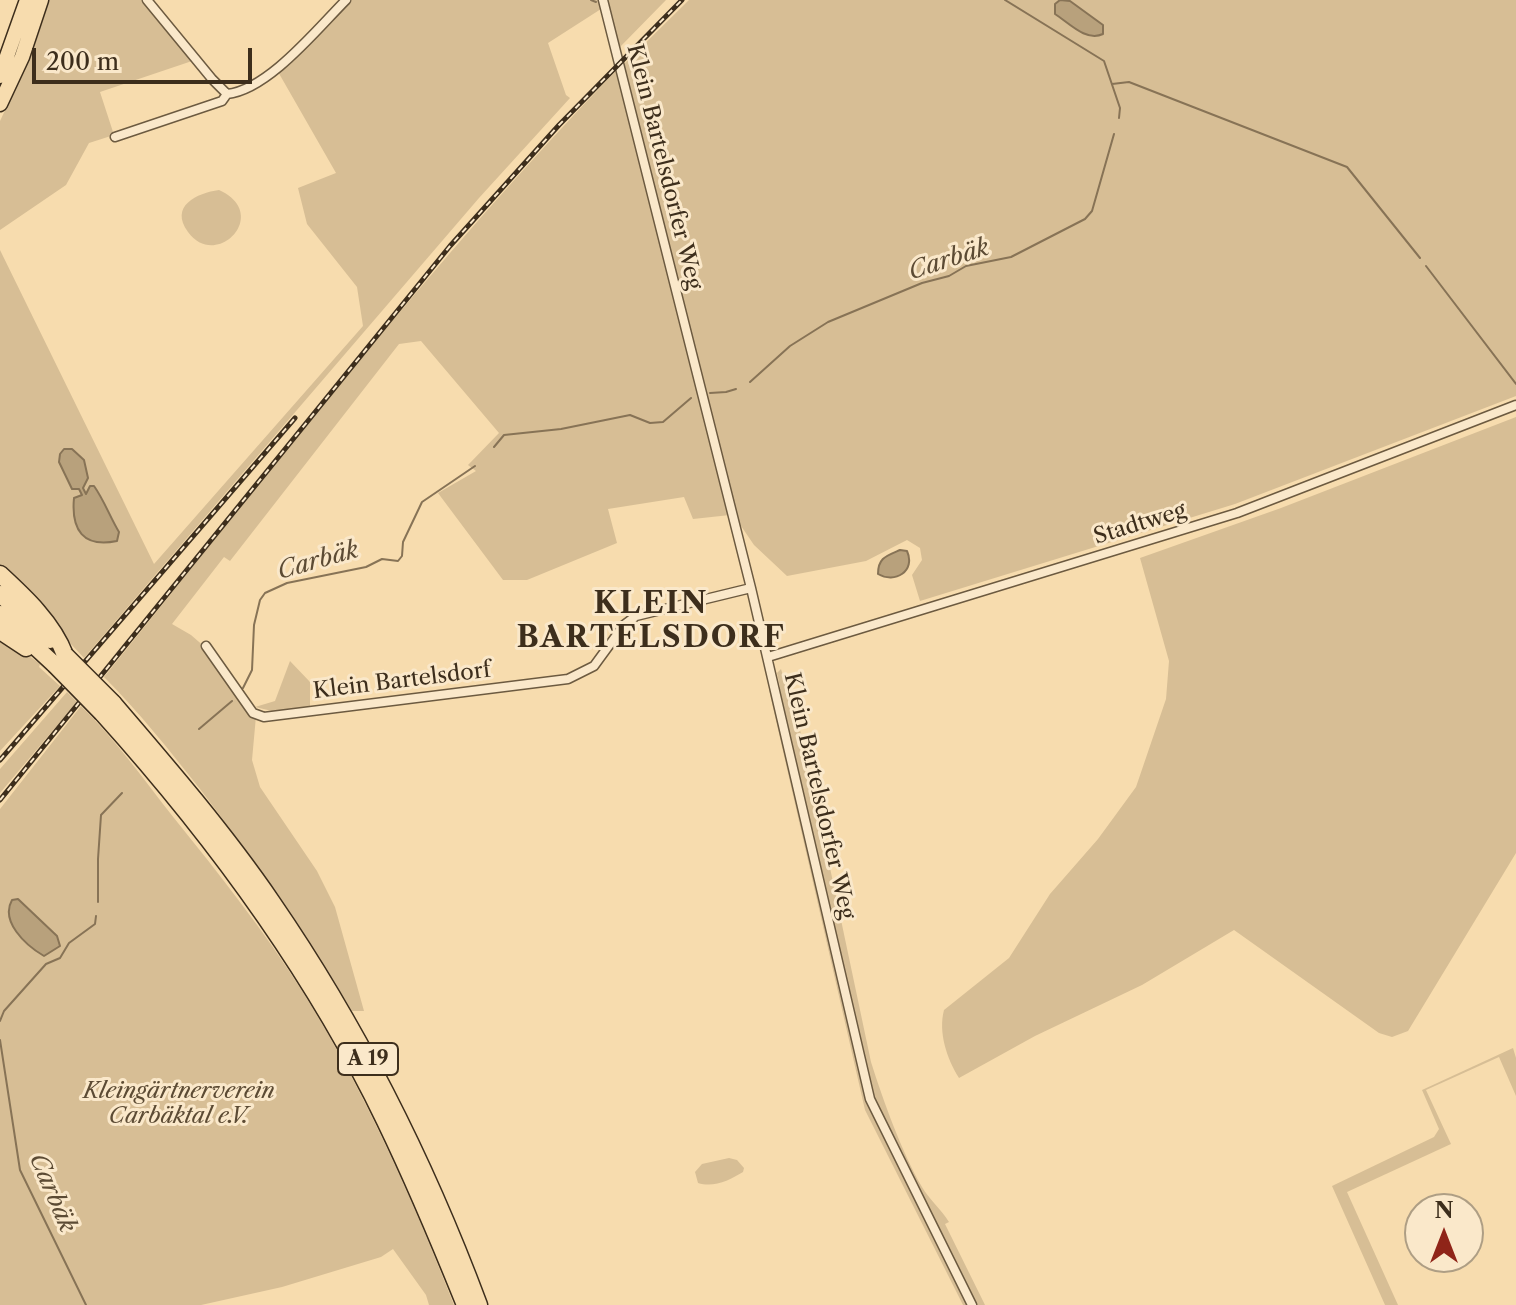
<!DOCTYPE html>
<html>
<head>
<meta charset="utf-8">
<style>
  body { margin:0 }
  #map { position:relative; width:1516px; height:1305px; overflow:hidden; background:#f7dcae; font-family:"Libre Caslon Text",serif }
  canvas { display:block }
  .north { position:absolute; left:1404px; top:1193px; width:80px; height:80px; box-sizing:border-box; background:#fae8ca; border:2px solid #ae9e84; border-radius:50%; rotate:0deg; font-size:22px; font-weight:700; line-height:32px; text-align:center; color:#3d2e1c }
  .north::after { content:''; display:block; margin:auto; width:28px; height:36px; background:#8f2418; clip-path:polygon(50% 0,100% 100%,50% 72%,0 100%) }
  .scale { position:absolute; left:32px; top:48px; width:220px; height:36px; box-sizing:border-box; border:4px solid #3d2e1c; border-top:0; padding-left:10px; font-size:24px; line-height:28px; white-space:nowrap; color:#3d2e1c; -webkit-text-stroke:6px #fae8ca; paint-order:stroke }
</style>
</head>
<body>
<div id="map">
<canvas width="1516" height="1305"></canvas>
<div class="north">N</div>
<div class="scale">200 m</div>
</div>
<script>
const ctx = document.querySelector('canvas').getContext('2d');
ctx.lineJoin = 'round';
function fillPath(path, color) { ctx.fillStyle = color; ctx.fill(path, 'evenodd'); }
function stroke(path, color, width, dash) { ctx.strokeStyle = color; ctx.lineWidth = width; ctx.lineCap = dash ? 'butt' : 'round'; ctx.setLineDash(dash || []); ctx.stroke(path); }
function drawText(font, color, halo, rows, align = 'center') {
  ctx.font = font + ' "Libre Caslon Text",serif'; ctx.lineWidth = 6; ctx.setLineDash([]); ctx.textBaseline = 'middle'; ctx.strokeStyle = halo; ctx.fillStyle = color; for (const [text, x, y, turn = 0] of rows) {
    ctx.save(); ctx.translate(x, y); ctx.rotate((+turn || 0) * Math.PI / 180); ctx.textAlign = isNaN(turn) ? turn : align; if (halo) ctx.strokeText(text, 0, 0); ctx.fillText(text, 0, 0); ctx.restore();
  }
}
fillPath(new Path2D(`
  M49 0H144L195 60 100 92 114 135 89 143 66 185 0 230V121L33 51Z
  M348 0H599L601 9 548 43 566 95 570 98 479 198 84 658 0 568V250L154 564 363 326 357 287 307 224 298 188 336 173 277 70Z
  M608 0H666L619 48Z
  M689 0H1516V396L1235 504 920 601 912 575 922 560 920 548 907 540 866 561 787 576 754 545 737 520 622 66Z
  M616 71 730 515 693 519 684 497 608 509 617 543 527 580H503L438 493 476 471 468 465 499 433 421 341 399 344 230 561 224 557 172 624 191 635 206 648 256 716 252 760 260 787 317 871 335 907 364 1011H352C305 934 255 861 200 789 170 751 139 712 104 677 270 472 431 261 616 71Z
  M219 190C272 214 216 271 188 232 169 206 197 193 219 190Z
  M1516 417V853L1408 1031 1392 1037 1379 1033 1234 930 1142 985 1035 1036 959 1078C947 1059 938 1032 944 1010L1009 958 1050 894 1098 839 1136 787 1166 699 1169 661 1140 558 1281 508Z
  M0 634 40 664 39 667 60 686 0 751Z
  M290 661 310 682V707L272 711 255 707 275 701Z
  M781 669 803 740 871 1062C883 1100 902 1153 922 1187 929 1199 941 1209 949 1222L945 1224 985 1305H963L865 1110 769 690 780 687 777 673Z
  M67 692 77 702 0 793V769Z
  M81 706C116 740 144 780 174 818 220 875 265 932 304 994 365 1092 412 1198 454 1305H429L426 1295 393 1249 381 1257 282 1287 201 1305H0V809Z
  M1513 1048 1516 1058V1096L1499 1057 1426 1090 1451 1144 1347 1192 1398 1305H1385L1332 1186 1434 1137 1439 1129 1422 1090Z
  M729 1158 737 1160 744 1168 743 1172C730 1180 714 1188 698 1183L695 1172 702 1164Z`), '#d7be95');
const water = new Path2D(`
  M1060 0 1070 1 1103 25V34C1086 42 1069 23 1055 14V4Z
  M64 449H72L84 460 88 478 83 488 86 494 90 486H94C104 500 110 517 119 532L117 541C83 548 71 530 74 498L82 495 79 489H72L59 462 60 454Z
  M900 550 907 551C916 571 895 584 878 574 878 558 886 556 900 550Z
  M18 899 57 936 60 946 44 956C25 945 0 921 12 900Z`);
fillPath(water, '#b8a17c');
stroke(water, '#877356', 2);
stroke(new Path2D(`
  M591 0 596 2
  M1005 0 1104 61 1120 108 1119 118
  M1112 84 1129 82 1347 167 1420 258
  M1426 266 1516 384
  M750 382 790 346 828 322 922 283 949 276 966 266 1011 257 1085 219 1092 211 1114 134
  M710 393 726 392 736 389
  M494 447 504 435 561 429 630 415 650 423 663 422 691 398
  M243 688 252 670 254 625 260 600 265 593 287 583 366 567 382 559 398 561 402 556 403 542 422 502 475 466
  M199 729 232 701
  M98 902V859L101 815 122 793
  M0 1021 4 1011 46 964 60 958 69 943 95 924 96 916
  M0 1040 20 1170 86 1305`), '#877356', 2);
const minor = new Path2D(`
  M147 0 212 79 227 94
  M603 0 751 588 870 1099 972 1305
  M115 137 222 101 227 94C268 90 317 29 346 0
  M206 646 253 713 264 717 568 679 594 666 624 625 636 616 751 588
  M768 657 1237 513 1516 405`);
const trunk = new Path2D(`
  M0 76 27 0
  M0 104 22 57 41 0`);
const motorway = new Path2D(`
  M0 574C25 597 53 623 65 655
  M0 594 50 640
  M0 614 55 665
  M0 631 26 648
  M113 703C168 767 224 832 272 902 358 1027 426 1163 479 1305
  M102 713C213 836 313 972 385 1121 414 1181 440 1243 465 1305`);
stroke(minor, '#6c5a40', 11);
stroke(trunk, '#3d2e1c', 17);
stroke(motorway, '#3d2e1c', 19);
stroke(minor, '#fae8ca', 8);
stroke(trunk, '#f7dcae', 14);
stroke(motorway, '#f7dcae', 16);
const rail = new Path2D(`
  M0 760 295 418
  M0 800 450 246 559 125 682 0`);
stroke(rail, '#3d2e1c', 5);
stroke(rail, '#fae8ca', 2, [6]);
const motorwayBridge = new Path2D(`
  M65 655 113 703
  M55 665 102 713`);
stroke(motorwayBridge, '#3d2e1c', 19, []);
stroke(motorwayBridge, '#f7dcae', 16);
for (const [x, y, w] of [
  [368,1059,60]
]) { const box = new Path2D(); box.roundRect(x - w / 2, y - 16, w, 32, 6); ctx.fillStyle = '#fae8ca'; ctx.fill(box); stroke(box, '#3d2e1c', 2); }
drawText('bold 20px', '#3d2e1c', null, [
  ["A 19",368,1059]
]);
drawText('22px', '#3d2e1c', '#fae8ca', [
  ["Klein Bartelsdorfer Weg",664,167,76],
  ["Stadtweg",1140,524,-17],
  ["Klein Bartelsdorf",402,681,-7],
  ["Klein Bartelsdorfer Weg",819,796,77]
]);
drawText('italic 22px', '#5c4b34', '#fae8ca', [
  ["Kleingärtnerverein",179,1092],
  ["Carbäktal e.V.",179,1117]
]);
drawText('italic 24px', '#5c4b34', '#fae8ca', [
  ["Carbäk",949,260,-18],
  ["Carbäk",318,561,-16],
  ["Carbäk",52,1193,67]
]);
ctx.letterSpacing = '2px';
drawText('bold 30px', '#3d2e1c', '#fae8ca', [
  ["KLEIN",651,604],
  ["BARTELSDORF",651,638]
]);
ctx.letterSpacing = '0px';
</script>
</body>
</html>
